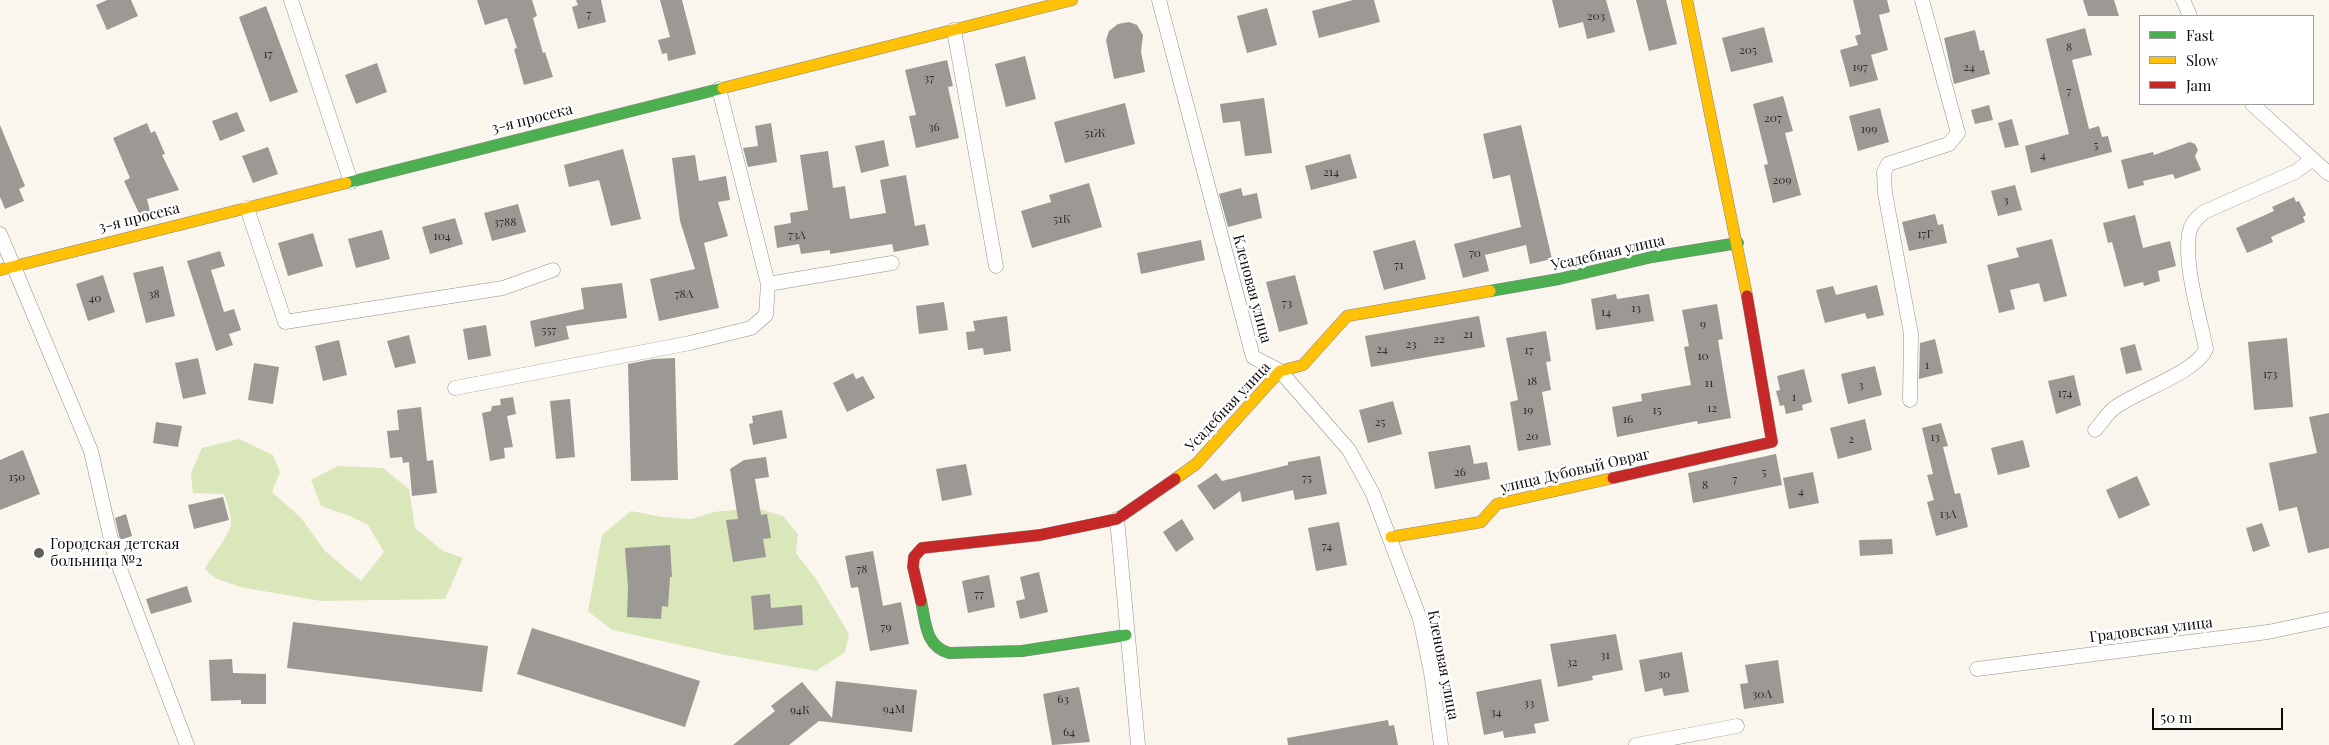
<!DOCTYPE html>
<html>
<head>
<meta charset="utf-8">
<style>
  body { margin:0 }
  #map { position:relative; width:2329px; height:745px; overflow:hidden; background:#faf6ee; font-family:"Playfair Display",serif }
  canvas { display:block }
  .legend { position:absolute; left:2139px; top:15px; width:175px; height:90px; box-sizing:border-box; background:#fff; border:1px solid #9d9d9d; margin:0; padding:6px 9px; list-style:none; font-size:15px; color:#0b0b0b }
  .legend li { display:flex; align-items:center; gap:10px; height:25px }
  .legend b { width:25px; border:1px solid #9d9d9d }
  .scale { position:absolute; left:2152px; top:708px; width:131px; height:22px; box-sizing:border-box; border:2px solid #0b0b0b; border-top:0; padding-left:6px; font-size:15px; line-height:18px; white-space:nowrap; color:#0b0b0b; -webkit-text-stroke:4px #fff; paint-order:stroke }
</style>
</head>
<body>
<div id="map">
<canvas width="2329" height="745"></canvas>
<ul class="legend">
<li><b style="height:6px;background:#4caf50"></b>Fast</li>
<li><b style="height:6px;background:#ffc107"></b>Slow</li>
<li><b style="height:6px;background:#c62828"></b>Jam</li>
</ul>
<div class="scale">50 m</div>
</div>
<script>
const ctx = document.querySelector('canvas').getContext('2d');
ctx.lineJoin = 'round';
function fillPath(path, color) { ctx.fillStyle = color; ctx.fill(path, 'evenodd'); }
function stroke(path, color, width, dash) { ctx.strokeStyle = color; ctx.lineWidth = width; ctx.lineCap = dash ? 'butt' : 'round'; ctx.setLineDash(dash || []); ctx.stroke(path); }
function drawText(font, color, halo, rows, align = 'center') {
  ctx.font = font + ' "Playfair Display",serif'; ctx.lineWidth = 5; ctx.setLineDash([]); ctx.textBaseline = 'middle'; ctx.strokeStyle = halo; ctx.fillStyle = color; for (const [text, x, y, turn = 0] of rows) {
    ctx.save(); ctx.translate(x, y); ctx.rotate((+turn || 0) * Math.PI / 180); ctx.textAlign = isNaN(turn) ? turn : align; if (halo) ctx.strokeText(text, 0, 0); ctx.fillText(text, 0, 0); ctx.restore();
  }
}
fillPath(new Path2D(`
  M239 439 273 455 280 472 272 492 301 518 325 551 361 581 384 552 368 525 350 516 321 506 311 480 338 466 383 468 409 489 415 528 443 551 463 558 445 599 321 601 240 587 215 578 205 569C211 556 232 534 231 521 230 512 227 502 224 494L193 493 191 473 202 448Z
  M756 508 783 516 798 534 796 553 816 579 849 634 845 652 816 671 721 654 612 630 588 611 602 535 631 511 662 517 692 519 713 512Z`), '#d9e7bb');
fillPath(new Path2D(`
  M107 0H131L138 16 107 30 96 5Z
  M477 0H532L537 16 533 18 543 53 545 52 553 77 524 85 514 49 517 48 507 18 485 25Z
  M576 0H601L606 22 578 29 572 7 578 5Z
  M660 0H682L696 54 668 61 667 53 662 54 658 40 670 37Z
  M1353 0H1374L1380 22 1319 38 1312 11Z
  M1552 0H1606L1615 32 1587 39 1583 22 1559 28Z
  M1636 0H1666L1677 44 1649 51Z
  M1853 0H1887L1890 12 1879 15 1888 50 1871 55 1878 80 1850 87 1840 50 1858 45 1855 36 1861 34Z
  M2083 0H2114L2119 16H2088Z
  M266 6 298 92 270 102 239 17Z
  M1267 8 1277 45 1247 53 1237 16Z
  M1129 22 1137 25 1143 35 1141 52 1145 72 1114 79 1106 40 1109 31 1118 24Z
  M1764 27 1773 62 1731 72 1722 38Z
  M2085 28 2092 55 2072 60 2089 129 2099 126 2102 137 2108 136 2112 152 2031 173 2025 146 2069 134 2046 39Z
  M1975 30 1980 51 1984 50 1990 74 1954 84 1944 38Z
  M1025 56 1036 99 1006 107 995 64Z
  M947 60 953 86 948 87 959 138 916 148 909 116 916 115 905 70Z
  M377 63 387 92 356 104 345 75Z
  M1783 96 1793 131 1785 133 1801 195 1773 203 1764 165 1768 164 1753 104Z
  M1264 98 1272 153 1245 156 1240 121 1223 123 1220 104Z
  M1125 103 1135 144 1065 163 1054 122Z
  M1989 105 1993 120 1975 124 1971 110Z
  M1880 108 1889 142 1858 151 1849 116Z
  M237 112 245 131 220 141 212 121Z
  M2012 119 2019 145 2005 148 1998 123Z
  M147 123 151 133 155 131 165 154 162 155 179 190 147 199 152 220 143 222 124 181 130 178 113 138Z
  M771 123 777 162 748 167 743 148 758 146 755 126Z
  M0 125 25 186 19 189 24 201 5 209 0 197Z
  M1521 125 1552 259 1530 264 1526 245 1485 255 1489 271 1463 278 1454 244 1521 227 1510 175 1493 179 1483 134Z
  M884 140 889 166 861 173 855 146Z
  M2190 142 2195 144 2198 150 2195 156 2201 170 2175 179 2173 174 2143 181 2144 185 2128 189 2121 160 2153 152 2154 155Z
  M268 147 278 174 253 183 242 156Z
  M623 149 641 219 611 226 599 180 569 187 564 165Z
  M828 151 833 188 845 186 850 219 886 213 880 180 906 175 915 226 925 224 929 245 894 252 892 244 830 254V250L801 254 799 244 777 248 774 226 791 223 790 213 808 210 800 155Z
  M1350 154 1357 178 1311 190 1305 166Z
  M695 155 699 181 726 176 730 200 718 202 728 236 704 243 719 308 659 321 650 279 695 269 680 221 672 158Z
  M1089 183 1102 227 1032 248 1021 211 1051 202 1049 195Z
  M2015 185 2022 210 1998 216 1991 191Z
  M1241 188 1243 196 1257 193 1262 218 1228 227 1219 194Z
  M2294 197 2296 202 2299 201 2306 215 2303 217 2305 222 2271 237 2273 242 2247 253 2236 228 2274 211 2272 207Z
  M518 204 526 232 492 241 484 213Z
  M1935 214 1938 225 1943 224 1947 243 1909 251 1902 222Z
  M2135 215 2143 248 2170 241 2176 266 2158 271 2160 281 2144 286 2143 282 2124 287 2112 242 2108 243 2103 223Z
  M455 218 463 244 430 254 422 227Z
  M382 230 390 259 356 268 348 239Z
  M313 233 323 266 288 276 278 243Z
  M2052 239 2067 296 2044 302 2039 283 2010 290 2015 309 1999 313 1987 265 2019 257 2016 248Z
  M1201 240 1205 260 1141 274 1137 253Z
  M1415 240 1426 279 1384 290 1373 251Z
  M220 251 225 266 211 270 224 312 234 309 241 330 229 334 233 345 216 351 187 261Z
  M163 266 175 316 146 323 133 273Z
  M103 275 115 312 88 321 76 284Z
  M1295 275 1308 324 1279 332 1266 282Z
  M622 283 627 318 566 326 569 339 535 347 530 321 584 309 581 288Z
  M1877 285 1884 315 1867 319 1865 313 1825 323 1816 290 1833 286 1836 295Z
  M1616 294 1617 299 1649 294 1654 321 1596 330 1591 299Z
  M944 302 948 330 919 334 916 306Z
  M1717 304 1723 339 1718 340 1731 418 1698 424 1697 421 1617 437 1612 407 1642 401 1641 394 1691 385 1684 347 1689 346 1682 310Z
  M1007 316 1011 351 984 355 983 348 968 350 966 332 975 331 973 321Z
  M1479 316 1485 347 1371 367 1365 336Z
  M486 325 491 356 468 360 463 329Z
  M1546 331 1551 361 1546 362 1551 390 1542 392 1551 445 1518 451 1510 402 1518 400 1506 338Z
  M409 335 416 363 395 368 387 341Z
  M2287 338 2293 407 2254 410 2248 342Z
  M1935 339 1943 373 1919 379 1920 343Z
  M339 340 347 375 323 381 315 346Z
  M2135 344 2142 370 2126 374 2120 348Z
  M198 358 206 394 183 399 175 363Z
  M675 358 678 480 631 481 628 364 653 359Z
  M254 363 279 367 273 404 248 400Z
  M1875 366 1882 395 1848 404 1841 374Z
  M1804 369 1812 402 1802 405 1803 410 1786 414 1784 405 1780 406 1776 391 1780 390 1777 376Z
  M853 373 856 379 863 376 875 398 847 412 833 383Z
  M2074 375 2081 405 2056 414 2048 381Z
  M513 397 516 414 507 416 513 447 504 448 505 458 490 461 482 413 491 411 492 406 501 405 500 399Z
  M570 399 575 457 556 459 550 401Z
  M1393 401 1402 434 1368 443 1359 410Z
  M421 407 427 461 433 460 437 493 412 496 409 462 403 463 402 457 390 458 387 431 399 430 397 410Z
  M782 410 787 438 753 445 749 424 753 423 752 416Z
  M2329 413V548L2308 553 2297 507 2279 511 2269 463 2317 453 2309 417Z
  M1865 419 1872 450 1838 459 1830 428Z
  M156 422 182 426 178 447 153 443Z
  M1941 423 1948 446 1943 447 1955 494 1960 493 1968 527 1936 536 1927 502 1934 500 1927 475 1933 474 1922 428Z
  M2023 440 2030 467 1998 475 1991 448Z
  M1470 445 1474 464 1487 462 1490 479 1435 489 1428 452Z
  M23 450 40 494 0 510V460Z
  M1776 454 1782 485 1693 503 1688 473Z
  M1320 456 1327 494 1295 500 1293 490 1242 502 1240 491 1214 510 1197 486 1216 473 1222 481 1288 465V462Z
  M766 457 769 477 755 479 761 515 767 514 771 538 763 539 766 557 733 562 726 520 738 519 730 469 744 460Z
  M966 464 972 495 942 501 936 469Z
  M1813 472 1819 503 1789 509 1783 478Z
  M2137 476 2150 505 2119 519 2106 490Z
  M223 497 229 520 194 529 188 505Z
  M126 514 132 536 120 540 115 518Z
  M1182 519 1194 539 1176 552 1163 532Z
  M1339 522 1347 565 1316 571 1308 528Z
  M2262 523 2270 546 2253 552 2246 528Z
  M1892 539 1893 554 1860 556 1859 540Z
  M670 545 672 577H670L668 607 662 606 661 619 627 617 628 588 625 548Z
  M873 551 883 606 901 602 909 644 870 651 858 587 851 588 845 556Z
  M1039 572 1048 612 1020 619 1016 601 1025 599 1020 577Z
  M989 575 995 607 968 613 962 581Z
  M187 586 192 602 151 614 146 599Z
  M770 594 771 608 802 605 803 625 754 630 751 596Z
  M293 622 488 646 482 692 287 668Z
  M532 628 700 681 685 727 517 674Z
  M1616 634 1623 670 1592 676 1593 680 1558 687 1550 644Z
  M1682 652 1689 692 1664 696 1662 688 1645 692 1639 660Z
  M232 659 233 673 266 674V704H241V700L211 701 209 660Z
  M1778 660 1784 703 1744 709 1740 684 1748 683 1745 665Z
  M1541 679 1549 721 1534 724 1536 733 1504 738 1503 731 1484 735 1476 692Z
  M836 681 917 690 912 732 819 721 789 745H733L775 711 771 706 802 682 832 718Z
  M1079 687 1090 742 1052 745 1043 694Z
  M1388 720 1389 726 1394 725 1398 745H1288L1287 738Z`), '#9c9894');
const street = new Path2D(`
  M291 0 351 182
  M1159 0 1253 357 1280 371 1349 450 1373 494 1420 619 1431 672 1441 745
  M2183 0 2190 16
  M954 30 996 266
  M2252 104 2329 174
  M247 208 285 322 503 288 553 270
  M0 234 91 451 114 553 187 745
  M768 284 892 263
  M455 388 690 343 751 328 766 315 768 284 719 89
  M1910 400 1911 334 1885 193 1884 172 1888 164 1949 144 1958 133 1922 0
  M2095 430C2101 424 2106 415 2113 409 2134 392 2196 373 2206 349 2200 318 2182 259 2190 230 2192 222 2198 217 2204 212L2295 172 2313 159
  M1117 519 1138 745
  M1977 669 2268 632 2329 619
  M1636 745 1737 726`);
const fast = new Path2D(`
  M346 183 723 88
  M1490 291 1559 279 1652 257 1738 243
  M921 601C926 623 925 646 949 653L1022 651 1126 635`);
const slow = new Path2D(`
  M1687 0 1747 296
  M723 88 1072 0
  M0 270 346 183
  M1175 479 1196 464 1280 371 1303 365 1347 316 1490 291
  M1391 537 1481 522 1497 504 1613 478`);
const jam = new Path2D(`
  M1613 478 1772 442 1747 296
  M921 601 913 567 914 557 922 548 1040 535 1117 519 1175 479`);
stroke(street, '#93918d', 15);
stroke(fast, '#898784', 12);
stroke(slow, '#898784', 12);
stroke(jam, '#898784', 12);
stroke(street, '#fefefc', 14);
stroke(fast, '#4caf50', 11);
stroke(slow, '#ffc107', 11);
stroke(jam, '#c62828', 11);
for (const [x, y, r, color] of [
  [39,553,6,"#5f5d5a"]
]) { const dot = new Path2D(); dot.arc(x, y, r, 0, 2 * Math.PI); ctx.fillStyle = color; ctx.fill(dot); stroke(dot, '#fff', 2); }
drawText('12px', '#2f2e2d', null, [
  ["7",589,14],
  ["203",1596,16],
  ["8",2069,47],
  ["205",1748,50],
  ["17",268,54],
  ["197",1860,67],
  ["24",1969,67],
  ["37",929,78],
  ["7",2069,91],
  ["207",1773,118],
  ["36",934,127],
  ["199",1869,129],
  ["51Ж",1095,133],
  ["5",2096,145],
  ["4",2043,155],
  ["214",1331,172],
  ["209",1782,180],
  ["3",2006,200],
  ["51К",1062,219],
  ["3788",505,222],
  ["17Г",1925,234],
  ["73А",797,235],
  ["104",442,236],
  ["70",1475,253],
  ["71",1399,265],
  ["38",154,294],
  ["78А",684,294],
  ["40",95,298],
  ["73",1287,303],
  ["13",1636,308],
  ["14",1606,312],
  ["9",1703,324],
  ["557",549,330],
  ["21",1468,334],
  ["22",1439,339],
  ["23",1411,344],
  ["24",1382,349],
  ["17",1529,350],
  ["10",1703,356],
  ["1",1927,365],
  ["173",2270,374],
  ["18",1532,381],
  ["11",1709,383],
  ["3",1861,385],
  ["174",2065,393],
  ["1",1794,397],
  ["12",1712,408],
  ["19",1528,410],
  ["15",1657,410],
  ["16",1628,419],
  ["25",1380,422],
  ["20",1532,436],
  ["13",1935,437],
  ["2",1851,439],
  ["26",1460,472],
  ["5",1764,472],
  ["150",17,477],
  ["75",1307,478],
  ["7",1735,479],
  ["8",1705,485],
  ["4",1801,491],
  ["13А",1948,514],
  ["74",1327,546],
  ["78",862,569],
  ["77",979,594],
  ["79",886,627],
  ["31",1605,655],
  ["32",1572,662],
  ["30",1664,674],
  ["30А",1762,694],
  ["63",1063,699],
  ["33",1529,703],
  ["94М",894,709],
  ["94К",800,710],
  ["34",1496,712],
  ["64",1069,732]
]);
drawText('15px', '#0b0b0b', '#fff', [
  ["3-я просека",532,119,-14],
  ["3-я просека",139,218,-14],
  ["Усадебная улица",1608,253,-13],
  ["Кленовая улица",1252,289,75],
  ["Усадебная улица",1228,407,-47],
  ["улица Дубовый Овраг",1575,471,-13],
  ["Градовская улица",2151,630,-7],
  ["Кленовая улица",1443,665,79]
]);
drawText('15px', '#0b0b0b', '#fff', [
  ["Городская детская",50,544],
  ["больница №2",50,561]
], 'left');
</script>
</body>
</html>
